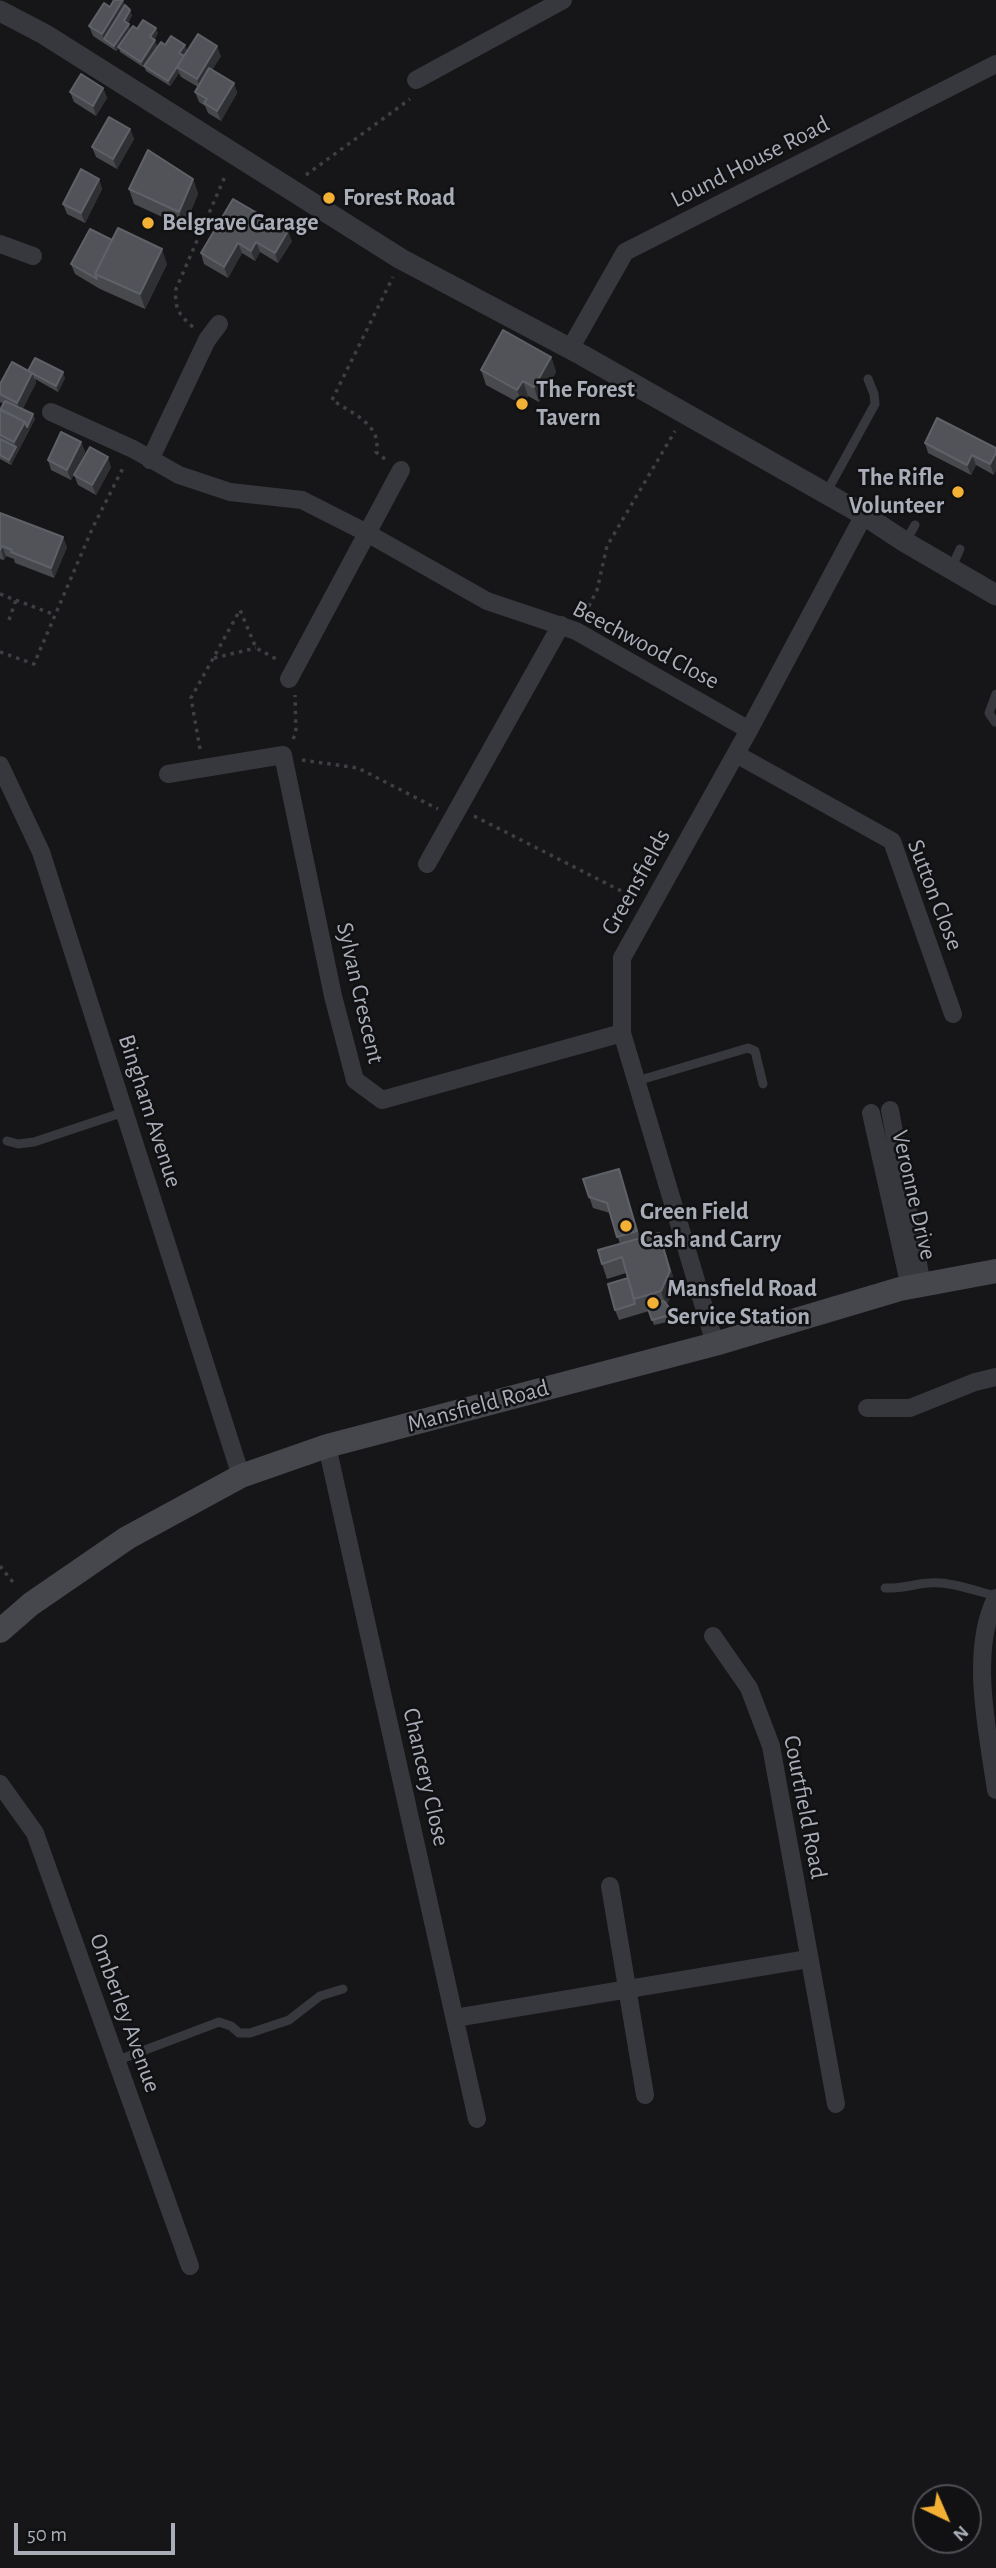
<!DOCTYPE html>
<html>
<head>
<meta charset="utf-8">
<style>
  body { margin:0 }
  #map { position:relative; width:996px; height:2568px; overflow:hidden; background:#161618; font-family:"Alegreya Sans",sans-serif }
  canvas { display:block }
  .north { position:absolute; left:912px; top:2484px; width:70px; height:70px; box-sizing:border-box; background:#111113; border:2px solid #4d4f55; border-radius:50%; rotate:136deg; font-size:19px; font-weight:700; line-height:28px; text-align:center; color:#a8adb8 }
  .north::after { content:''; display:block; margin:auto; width:24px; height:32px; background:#f2b134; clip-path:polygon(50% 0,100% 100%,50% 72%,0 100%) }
  .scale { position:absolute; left:14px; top:2523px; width:161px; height:32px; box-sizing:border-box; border:4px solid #a8adb8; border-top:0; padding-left:9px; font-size:21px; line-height:24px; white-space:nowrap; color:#a8adb8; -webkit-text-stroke:5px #111113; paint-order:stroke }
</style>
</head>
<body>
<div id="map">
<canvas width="996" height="2568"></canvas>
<div class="north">N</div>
<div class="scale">50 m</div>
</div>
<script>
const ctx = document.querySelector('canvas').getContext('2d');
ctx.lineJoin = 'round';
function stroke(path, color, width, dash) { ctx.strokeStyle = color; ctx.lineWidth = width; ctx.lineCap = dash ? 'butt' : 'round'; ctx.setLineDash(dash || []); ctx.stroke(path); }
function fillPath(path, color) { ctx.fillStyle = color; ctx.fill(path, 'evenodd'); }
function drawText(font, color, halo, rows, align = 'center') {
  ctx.font = font + ' "Alegreya Sans",sans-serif'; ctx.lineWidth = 5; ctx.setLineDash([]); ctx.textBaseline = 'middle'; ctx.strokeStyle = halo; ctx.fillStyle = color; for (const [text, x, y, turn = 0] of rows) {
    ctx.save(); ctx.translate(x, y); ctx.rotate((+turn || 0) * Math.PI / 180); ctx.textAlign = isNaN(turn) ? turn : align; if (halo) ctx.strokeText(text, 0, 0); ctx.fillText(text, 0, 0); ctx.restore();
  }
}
stroke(new Path2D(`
  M306 175 410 99
  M193 327C179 315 174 308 176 289L226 174
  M385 459 376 452C383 425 350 412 332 400L393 277
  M0 594 55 615
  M585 614 597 590 607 546 675 431
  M9 620 16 600
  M0 652 34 664 93 527 124 466
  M214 658 256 648
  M293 739 296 733 295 695
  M200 749 191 698 240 610 256 648 280 661
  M302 760 358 768 438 809
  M474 816 635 898
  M0 1566 16 1586`), '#3d3f44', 3.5, [3.5, 5]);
stroke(new Path2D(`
  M826 493 875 404 874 394 868 379
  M906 541 915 525
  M951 569 960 549
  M995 722 989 713 996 694
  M637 1081 748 1048 755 1051 763 1084
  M7 1141 18 1144 34 1142 124 1112
  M885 1588C901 1589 914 1584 929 1583 951 1581 975 1591 996 1596
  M116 2061 219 2022 231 2026 239 2033H250L289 2020 320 1996 343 1989`), '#37383d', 9);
stroke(new Path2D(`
  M416 80 563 0
  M0 244 33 256
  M570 349 625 252 996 64
  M51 412 133 449 179 475 230 492 302 500 367 533 487 601 576 631 749 730
  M150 460 207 340 219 324
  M289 679 401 470
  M736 754 892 841 953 1014
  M0 765 41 852 241 1476
  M168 774 283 755 333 996 355 1080 382 1100 622 1033
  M427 864 561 625
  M890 1110 922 1285
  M871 1113 910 1287
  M715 1344 622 1033V958L749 730 864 515
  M867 1408H910L975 1382 996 1377
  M327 1446 477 2119
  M996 1598C969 1652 988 1733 996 1790
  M713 1636 749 1688 771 1746 836 2104
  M0 1784 35 1833 190 2266
  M610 1886 645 2095
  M455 2018 808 1959`), '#37383d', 18);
stroke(new Path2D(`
  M0 11 44 34 401 259 582 355 864 515 905 542 996 595`), '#37383d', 21);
stroke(new Path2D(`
  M0 1631 31 1604 127 1538 241 1476 327 1446 715 1344 900 1289 996 1271`), '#45474d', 24);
fillPath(new Path2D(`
  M125 5 132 15 128 23 130 29H137L158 33 154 40 157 46 143 67 120 52 119 48 116 51 93 36 89 26 110 7Z
  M165 45 187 50 183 56H221L212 70 234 83 237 93 221 121 208 113 205 106 199 102 195 92 198 87 181 77 179 73 170 86 146 71 144 66Z
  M103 88 107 98 96 116 74 102 70 92Z
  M130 129 134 139 117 169 96 157 92 147Z
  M99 179 102 189 85 223 67 214 63 204Z
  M193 179 198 194 184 227 134 204 129 189Z
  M233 199 292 241 278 263 260 252 255 261 242 253 228 278 204 264 201 253Z
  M112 240 167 264 145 309 100 289 75 274 71 264Z
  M551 357 556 372 539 402 528 396 523 405 486 385 481 370Z
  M28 371 65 378 58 392 35 379 36 383 22 409 35 419 11 465 0 459V409L3 404 0 402V384Z
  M81 442 85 452 71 480 51 470 48 460Z
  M925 443 996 448 994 475 976 465 971 475 928 453Z
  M111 467 96 495 78 485 74 475Z
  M0 513 67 547 54 578 15 563 14 559 6 556 4 560 0 559Z
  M619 1169 640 1238 664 1248 676 1286 667 1304 674 1314 676 1320 654 1325 649 1311 619 1320 615 1310 628 1278 626 1273 607 1279 602 1264 620 1244 610 1213 593 1208 583 1179Z`), '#47494d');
fillPath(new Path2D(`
  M123 0 127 11 104 39 102 34Z
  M130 10 132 15 126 26 124 21Z
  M129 24 130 29 116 51 114 46Z
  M156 28 158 33 152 42 150 37Z
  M155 40 157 46 143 67 141 62Z
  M185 45 187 50 181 58 179 53Z
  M217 46 221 56 200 89 197 79Z
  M177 67 179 73 170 86 168 81Z
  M234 83 237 93 221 121 217 111Z
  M103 88 107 98 96 116 93 106Z
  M130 129 134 139 117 169 113 159Z
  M99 179 102 189 85 223 81 213Z
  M193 179 198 194 184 227 179 212Z
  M288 231 292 241 278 263 275 253Z
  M256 242 260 252 255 261 251 251Z
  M238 243 242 253 228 278 224 267Z
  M162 249 167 264 145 309 140 294Z
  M551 357 556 372 539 402 534 387Z
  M63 372 65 378 58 392 56 386Z
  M32 373 36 383 21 413 17 403Z
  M523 381 528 396 523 405 517 390Z
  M33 414 35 419 11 465 9 460 16 447 14 442 25 422Z
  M81 442 85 452 71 480 67 470Z
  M996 453V471L994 475 990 464Z
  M972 455 976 465 971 475 967 465Z
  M108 457 111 467 96 495 92 485Z
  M63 537 67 547 54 578 51 568Z
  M2 546 6 556 4 560 1 550Z
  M659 1233 676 1286 666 1306 661 1291Z`), '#2f3033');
const building = new Path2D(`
  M114 0H123L102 34 89 26 104 3 110 7Z
  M125 5 130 10 124 21 129 24 114 46 104 39Z
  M143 20 156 28 150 37 155 40 141 62 118 47 133 26 137 29Z
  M198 34 217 46 197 79 177 67Z
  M171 36 185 45 179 53 184 56 168 81 144 66 161 42 165 45Z
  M209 68 234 83 217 111 204 103 207 99 195 92Z
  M81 74 103 88 93 106 70 92Z
  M109 117 130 129 113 159 92 147Z
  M148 150 193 179 179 212 129 189Z
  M81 169 99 179 81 213 63 204Z
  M233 199 288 231 275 253 256 242 251 251 238 243 224 267 201 253Z
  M118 228 162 249 140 294 95 274Z
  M90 229 112 240 95 274 97 279 71 264Z
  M503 330 551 357 534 387 523 381 517 390 481 370Z
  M35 358 63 372 56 386 28 371Z
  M12 362 32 373 17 403 0 394V384Z
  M5 401 33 414 27 427 25 422 0 410Z
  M0 409 25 422 14 442 0 435Z
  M937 418 996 448V453L990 464 972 455 967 465 925 443Z
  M61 432 81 442 67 470 48 460Z
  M0 439 16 447 9 460 0 455Z
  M90 447 108 457 92 485 74 475Z
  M0 513 63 537 51 568 11 552 12 550 2 546 0 550Z
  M619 1169 637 1231 617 1237 607 1203 589 1197 583 1179Z
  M659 1233 670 1271 661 1291 634 1299 622 1257 602 1264 598 1250Z
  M628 1278 635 1304 615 1310 608 1284Z
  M664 1301 674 1314 652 1320 647 1306Z`);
fillPath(building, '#525359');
stroke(building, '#5f6168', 2);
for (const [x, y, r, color] of [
  [329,198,7,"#f2b134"],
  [148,223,7,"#f2b134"],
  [522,404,7,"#f2b134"],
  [958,492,7,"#f2b134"],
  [626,1226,7,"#f2b134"],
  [653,1303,7,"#f2b134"]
]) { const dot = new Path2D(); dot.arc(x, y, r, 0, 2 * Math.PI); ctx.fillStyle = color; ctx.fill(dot); stroke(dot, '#111113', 2.5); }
drawText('24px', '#a8adb8', '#111113', [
  ["Lound House Road",750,162,-27],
  ["Beechwood Close",646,645,28],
  ["Greensfields",636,882,-61],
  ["Sutton Close",935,895,69],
  ["Sylvan Crescent",360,993,77],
  ["Bingham Avenue",150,1111,72],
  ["Veronne Drive",914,1195,77],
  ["Mansfield Road",478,1406,-15],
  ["Chancery Close",426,1777,77],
  ["Courtfield Road",805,1807,79],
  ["Omberley Avenue",125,2013,70]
]);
drawText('bold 24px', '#a8adb8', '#111113', [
  ["Forest Road",343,198],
  ["Belgrave Garage",162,223],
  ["The Forest",536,390],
  ["Tavern",536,418],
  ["The Rifle",944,478,"right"],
  ["Volunteer",944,506,"right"],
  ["Green Field",640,1212],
  ["Cash and Carry",640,1240],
  ["Mansfield Road",667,1289],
  ["Service Station",667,1317]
], 'left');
</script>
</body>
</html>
